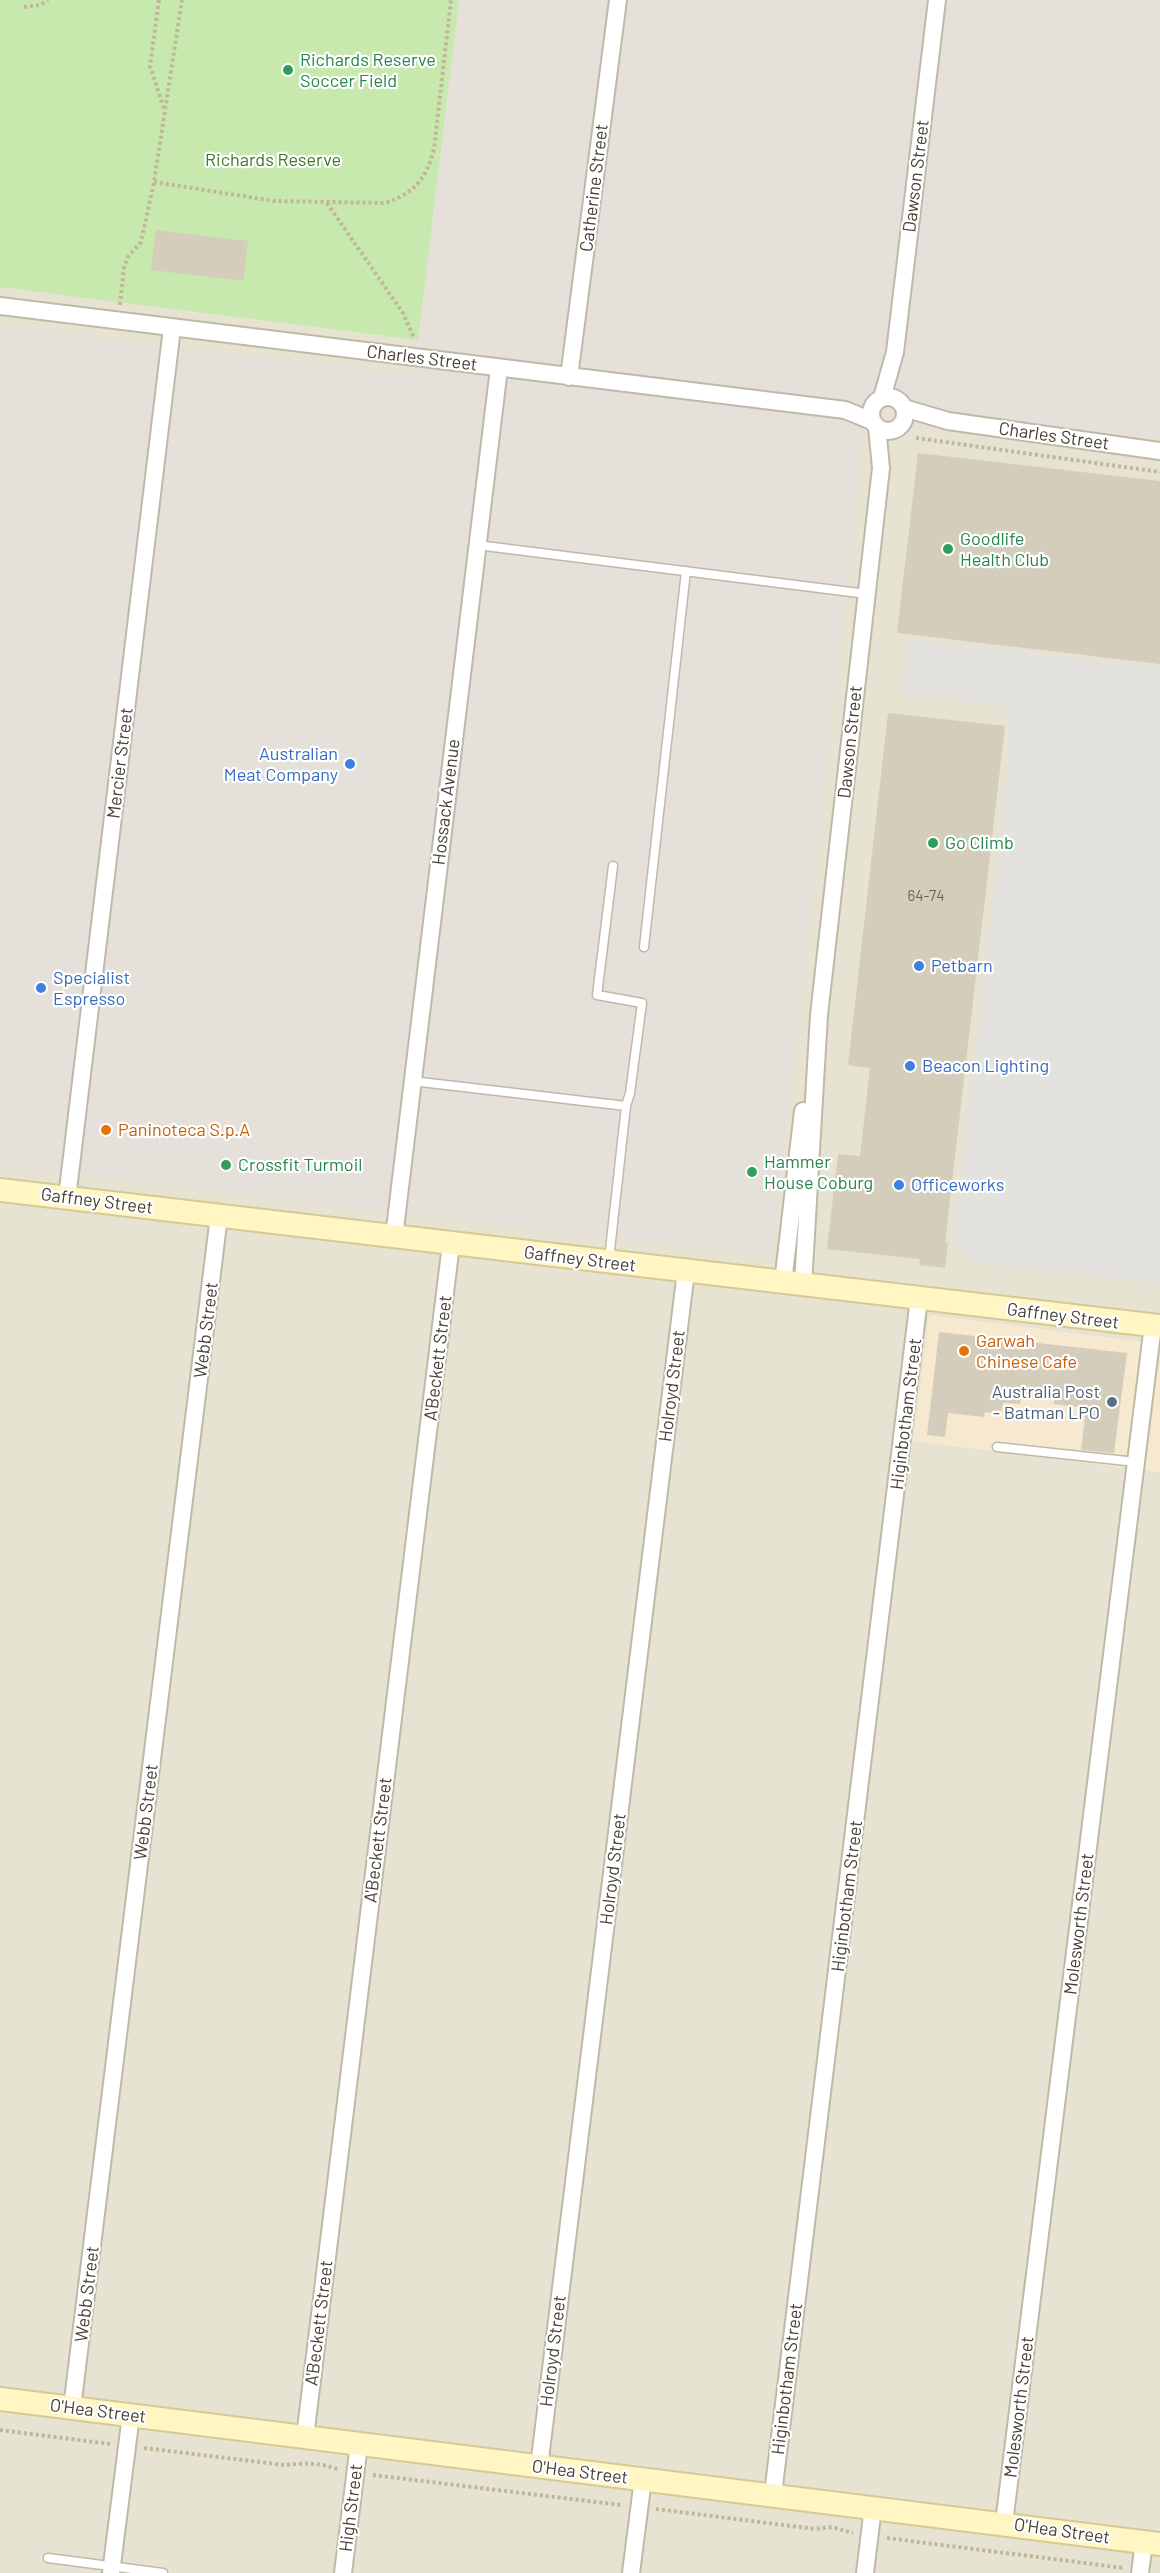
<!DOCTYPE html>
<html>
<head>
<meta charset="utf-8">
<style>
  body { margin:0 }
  canvas { display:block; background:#f3f0e5 }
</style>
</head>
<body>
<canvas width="1160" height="2573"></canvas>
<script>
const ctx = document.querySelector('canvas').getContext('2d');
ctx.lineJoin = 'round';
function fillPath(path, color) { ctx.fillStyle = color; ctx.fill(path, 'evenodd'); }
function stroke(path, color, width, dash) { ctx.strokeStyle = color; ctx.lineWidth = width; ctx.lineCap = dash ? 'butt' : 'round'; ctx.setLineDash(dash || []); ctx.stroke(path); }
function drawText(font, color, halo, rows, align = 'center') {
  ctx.font = font + ' Barlow,sans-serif'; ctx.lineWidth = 4.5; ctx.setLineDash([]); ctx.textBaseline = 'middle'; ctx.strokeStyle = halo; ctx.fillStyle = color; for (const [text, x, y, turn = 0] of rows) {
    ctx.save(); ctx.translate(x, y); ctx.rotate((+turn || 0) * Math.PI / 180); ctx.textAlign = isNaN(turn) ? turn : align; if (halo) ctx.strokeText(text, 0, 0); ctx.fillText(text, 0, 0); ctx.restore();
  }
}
fillPath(new Path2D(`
  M0 0H1160V2573H0Z`), '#e7e3d3');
fillPath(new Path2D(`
  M929 1315 1160 1344V1472L913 1441Z`), '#f6e9d0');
fillPath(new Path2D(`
  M459 0H1160V439L866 401 772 1257 0 1166V327L413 375Z`), '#e5e1da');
fillPath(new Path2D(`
  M0 0H459L418 340 0 287Z`), '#c8e9ad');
fillPath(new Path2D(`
  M906 639 1160 668V1283L972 1262 954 1240 1008 768V706L904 694Z`), '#e4e2de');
fillPath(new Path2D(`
  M156 230 248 241 243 281 151 270Z
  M918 453 1160 481V664L897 633Z
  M888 713 1005 726 945 1243H948L945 1268 919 1265 920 1259 827 1249 838 1154 860 1156 870 1068 848 1065Z
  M939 1332 1127 1353 1114 1453 1081 1450 1086 1408 1054 1404V1400L1021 1397 1020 1404 1003 1403 1001 1414 985 1412 984 1417 948 1413 945 1437 927 1435Z`), '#d5cdbb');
const lane = new Path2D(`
  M477 545 867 594
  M613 866 597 995 642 1003 630 1093 626 1106
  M644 947 686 571
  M412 1081 626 1106 609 1259
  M997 1447 1136 1462
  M48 2558 163 2573`);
const street = new Path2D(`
  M0 306 845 410 872 421
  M569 377 618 0
  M871 414a17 17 0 1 1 34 0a17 17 0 1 1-34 0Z
  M882 398 895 352 937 0
  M904 408 948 421 1160 451
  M67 1198 172 328
  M394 1237 499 368
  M783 1283 803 1111
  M803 1285 819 1015 881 468 877 427
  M72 2408 219 1216
  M305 2437 451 1244
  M539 2467 686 1271
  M773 2494 919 1298
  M1004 2523 1153 1325
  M111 2573 131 2415
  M343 2573 359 2444
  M631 2573 643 2479
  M865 2573 873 2507
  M1140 2573 1144 2542`);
const secondary = new Path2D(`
  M0 1190 1160 1326
  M0 2399 1160 2544`);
stroke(lane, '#bfb9a8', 11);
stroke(street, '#bfb9a8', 20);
stroke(secondary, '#d5c994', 26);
stroke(new Path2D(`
  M159 0 150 66 164 109
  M24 7 40 5 48 0
  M154 182 274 201 385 203C415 193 426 179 434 149L451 0
  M327 203 403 313 414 338
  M120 305 124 267 128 257 141 242 154 182 182 0
  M916 438 1160 472
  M0 2430 110 2444
  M144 2448 284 2465C303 2463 321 2462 339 2470
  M373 2475 621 2505
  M656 2509 815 2529 832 2527 853 2533
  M887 2538 1124 2568`), '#c1b699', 4, [3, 3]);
stroke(lane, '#fff', 8);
stroke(street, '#fff', 16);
stroke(secondary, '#fff6c4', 22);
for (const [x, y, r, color] of [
  [288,70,6,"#2e9e5b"],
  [948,549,6,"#2e9e5b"],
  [350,764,6,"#3f7fe0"],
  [933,843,6,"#2e9e5b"],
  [919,966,6,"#3f7fe0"],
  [41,988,6,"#3f7fe0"],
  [910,1066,6,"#3f7fe0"],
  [106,1130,6,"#e8710a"],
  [226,1165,6,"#2e9e5b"],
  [752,1172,6,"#2e9e5b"],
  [899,1185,6,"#3f7fe0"],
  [964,1351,6,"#e8710a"],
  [1112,1402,6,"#5c6f8a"]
]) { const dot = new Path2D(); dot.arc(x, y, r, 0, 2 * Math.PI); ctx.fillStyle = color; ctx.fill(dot); stroke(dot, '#fff', 2); }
drawText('15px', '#6a6456', null, [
  ["64-74",926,896]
]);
drawText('18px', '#27864d', '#fff', [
  ["Richards Reserve",300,60],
  ["Soccer Field",300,81],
  ["Goodlife",960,539],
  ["Health Club",960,560],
  ["Go Climb",945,843],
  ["Hammer",764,1162],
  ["House Coburg",764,1183],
  ["Crossfit Turmoil",238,1165]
], 'left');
drawText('18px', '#3e7926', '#fff', [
  ["Richards Reserve",273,160]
]);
drawText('18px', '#464135', '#fff', [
  ["Dawson Street",916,176,-83],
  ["Catherine Street",594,188,-83],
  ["Charles Street",422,358,7],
  ["Charles Street",1054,436,8],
  ["Dawson Street",850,742,-84],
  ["Mercier Street",120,763,-83],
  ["Hossack Avenue",446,802,-83],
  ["Gaffney Street",97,1201,7],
  ["Gaffney Street",580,1259,7],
  ["Gaffney Street",1063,1316,7],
  ["Webb Street",206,1330,-83],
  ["A'Beckett Street",438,1358,-83],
  ["Holroyd Street",672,1386,-83],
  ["Higinbotham Street",906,1414,-83],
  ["Webb Street",146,1812,-83],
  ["A'Beckett Street",378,1840,-83],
  ["Holroyd Street",613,1869,-83],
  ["Higinbotham Street",847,1896,-83],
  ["Molesworth Street",1079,1924,-83],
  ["Webb Street",87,2294,-83],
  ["A'Beckett Street",319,2323,-83],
  ["Holroyd Street",553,2351,-83],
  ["Higinbotham Street",787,2379,-83],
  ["Molesworth Street",1019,2407,-83],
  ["O'Hea Street",98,2411,7],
  ["O'Hea Street",580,2472,7],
  ["High Street",351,2508,-83],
  ["O'Hea Street",1062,2531,8]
]);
drawText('18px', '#366cbe', '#fff', [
  ["Australian",338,754,"right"],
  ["Meat Company",338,775,"right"],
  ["Petbarn",931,966],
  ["Specialist",53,978],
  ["Espresso",53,999],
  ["Beacon Lighting",922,1066],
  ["Officeworks",911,1185]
], 'left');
drawText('18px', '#c56008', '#fff', [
  ["Paninoteca S.p.A",118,1130],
  ["Garwah",976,1341],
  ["Chinese Cafe",976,1362]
], 'left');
drawText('18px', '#4e5e75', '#fff', [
  ["Australia Post",1100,1392],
  ["- Batman LPO",1100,1413]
], 'right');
</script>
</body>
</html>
